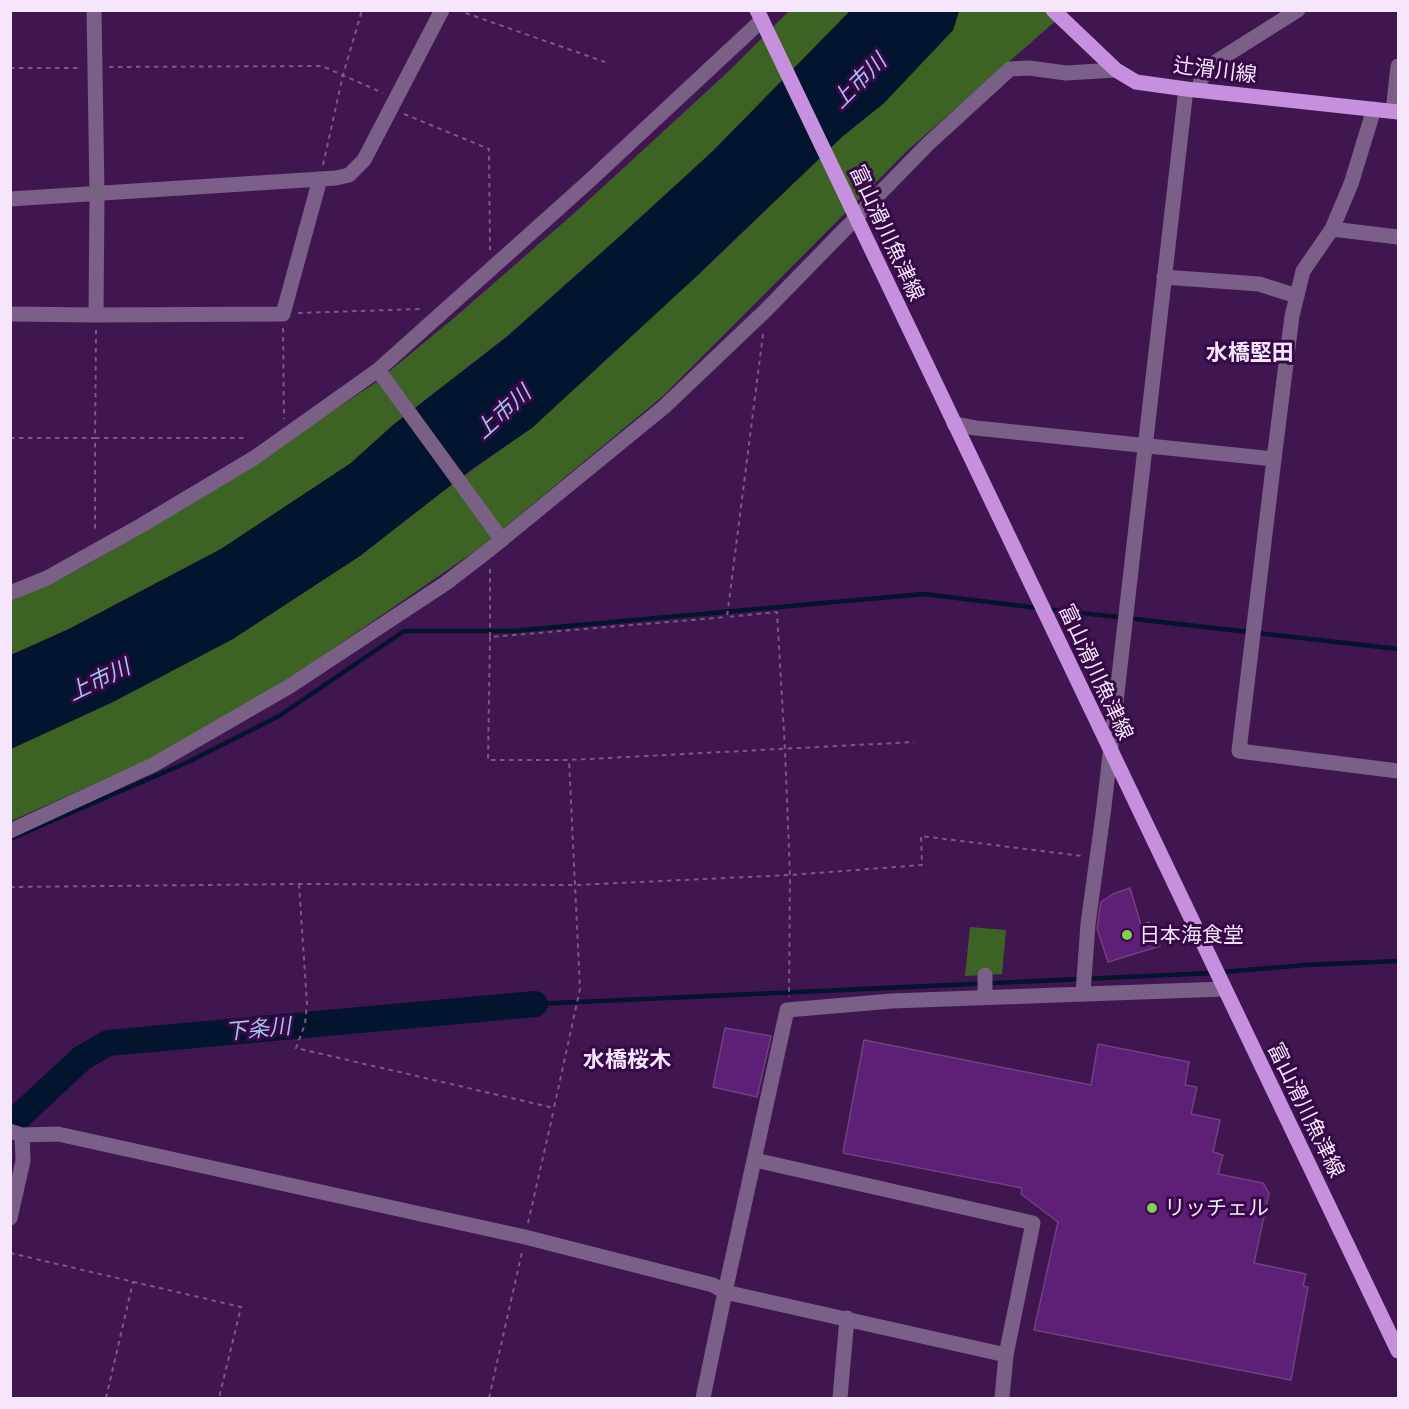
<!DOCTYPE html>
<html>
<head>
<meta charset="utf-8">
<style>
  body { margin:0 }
  #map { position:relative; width:1409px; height:1409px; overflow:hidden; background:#401651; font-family:"Exo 2",sans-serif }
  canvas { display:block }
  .frame { position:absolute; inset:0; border:12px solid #f5e6fc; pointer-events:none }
</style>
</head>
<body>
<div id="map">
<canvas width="1409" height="1409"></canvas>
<div class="frame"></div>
</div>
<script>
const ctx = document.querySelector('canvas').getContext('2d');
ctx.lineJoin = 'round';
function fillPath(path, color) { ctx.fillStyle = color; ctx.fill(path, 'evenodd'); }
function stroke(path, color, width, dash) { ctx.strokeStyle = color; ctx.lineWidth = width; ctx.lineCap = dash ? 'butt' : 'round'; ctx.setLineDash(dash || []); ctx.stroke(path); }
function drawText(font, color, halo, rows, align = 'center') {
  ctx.font = font + ' "Exo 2","Noto Sans JP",sans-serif'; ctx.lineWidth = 6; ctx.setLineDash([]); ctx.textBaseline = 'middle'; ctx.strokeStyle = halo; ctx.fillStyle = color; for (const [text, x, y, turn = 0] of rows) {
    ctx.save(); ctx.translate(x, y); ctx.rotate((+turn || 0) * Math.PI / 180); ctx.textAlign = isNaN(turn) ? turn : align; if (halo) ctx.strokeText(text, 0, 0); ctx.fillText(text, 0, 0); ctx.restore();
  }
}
fillPath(new Path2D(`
  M789 11H850L713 151 619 237 506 337 393 425 351 463 221 549 69 629 11 655 10 601 83 567 218 487 375 383 454 318 580 208 730 70Z
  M959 11H1067L908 150 663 396 481 547 274 689 166 752 11 821V749L360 556 429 501 528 430 583 381 843 136 884 103 953 30Z
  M970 927 1006 930 1002 974 965 976Z`), '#3c6224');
fillPath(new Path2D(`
  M850 11H959L953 30 884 103 843 136 698 275 532 428 473 468 360 556 233 639 113 702 11 749V655L69 629 221 549 351 463 393 425 507 337 619 237 713 151Z`), '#02142e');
stroke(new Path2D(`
  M1047 609 1398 649
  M10 839 188 762 279 716 404 631H512L924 594 1038 608
  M1222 972 1305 965 1398 961
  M535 1004 1213 973`), '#02142e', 4.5);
stroke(new Path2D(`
  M10 1125 82 1058 108 1043 535 1004`), '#02142e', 26);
const building = new Path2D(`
  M1130 888 1141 925 1149 922 1160 946 1108 962 1097 928 1101 902 1113 894Z
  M725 1028 771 1036 757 1097 713 1087Z
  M864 1040 1091 1085 1098 1044 1189 1062 1185 1085 1197 1087 1191 1114 1220 1120 1213 1152 1223 1155 1218 1174 1263 1183 1269 1193 1254 1263 1306 1274 1303 1286 1308 1287 1291 1380 1034 1330 1058 1222 1021 1194 1022 1188 843 1153Z`);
fillPath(building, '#5e1f76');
stroke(building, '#6d427f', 1.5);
stroke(new Path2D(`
  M457 10 605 62
  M109 67 322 66 383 93
  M10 68H80
  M404 114 489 149 490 250
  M323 165 343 75 362 10
  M298 313 420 309
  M283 328 284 419
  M96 330 95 438H246
  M763 334 727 617 777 612 785 750 790 875 789 997
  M10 438H95V533
  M490 569V637L727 617
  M490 637 488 760H569L914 742
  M299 884 307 1004 305 1024 296 1048 554 1108 580 989 569 760
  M10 887 299 884 576 885 790 875 922 865 921 836 1082 856
  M528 1223 554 1109
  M10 1253 241 1307 219 1398
  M106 1398 133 1282
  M489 1398 522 1252`), '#7a5988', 2, [4.5, 4.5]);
stroke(new Path2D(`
  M94 10 97 194 96 315 283 314 320 179
  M1199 90 1201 79 1217 61 1298 10
  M1393 111 1398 66
  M10 199 336 178 349 175 364 160 442 10
  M1332 229 1398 237
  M1164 277 1259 284 1297 296
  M10 314 96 315
  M378 370 502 540
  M954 424 976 428 1274 459 1292 316 1303 271 1332 229 1351 184 1374 109
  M1274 459 1239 751 1398 771
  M10 593 47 578 142 525 254 458 378 370 587 183 762 20
  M10 831 153 765 290 686 446 583 489 550 664 407 766 310 928 144 1010 69 1029 68 1066 73 1116 70
  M1083 993 1088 924 1104 807 1186 89
  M985 997V975
  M10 1131 22 1135 58 1134 525 1237 713 1285 725 1292 1006 1355
  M755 1160 1033 1223 1006 1355 1002 1398
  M10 1218 23 1161 22 1135
  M703 1398 725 1292 787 1010 892 1001 1224 989
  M840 1398 847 1318`), '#7a5f86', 15);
stroke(new Path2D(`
  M757 10 1398 1351
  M1053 10 1116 70 1136 82 1186 89 1398 112`), '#c690de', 15);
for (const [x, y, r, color] of [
  [1127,935,6,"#82d04f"],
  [1152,1208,6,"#82d04f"]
]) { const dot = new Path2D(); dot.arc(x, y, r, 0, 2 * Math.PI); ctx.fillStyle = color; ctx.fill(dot); stroke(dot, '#360946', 2); }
drawText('21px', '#f5e6fc', '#360946', [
  ["辻滑川線",1215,70,7],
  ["富山滑川魚津線",887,233,65],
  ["富山滑川魚津線",1096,672,65],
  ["富山滑川魚津線",1306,1110,64]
]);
drawText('21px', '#f5e6fc', '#360946', [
  ["日本海食堂",1139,935],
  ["リッチェル",1164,1208]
], 'left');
drawText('italic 22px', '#a1c2ed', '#360946', [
  ["上市川",859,81,-45],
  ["上市川",503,412,-42],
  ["上市川",99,680,-26],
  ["下条川",258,1029,-5]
]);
drawText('bold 22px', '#f5e6fc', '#360946', [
  ["水橋堅田",1250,353],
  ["水橋桜木",627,1060]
]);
</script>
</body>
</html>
